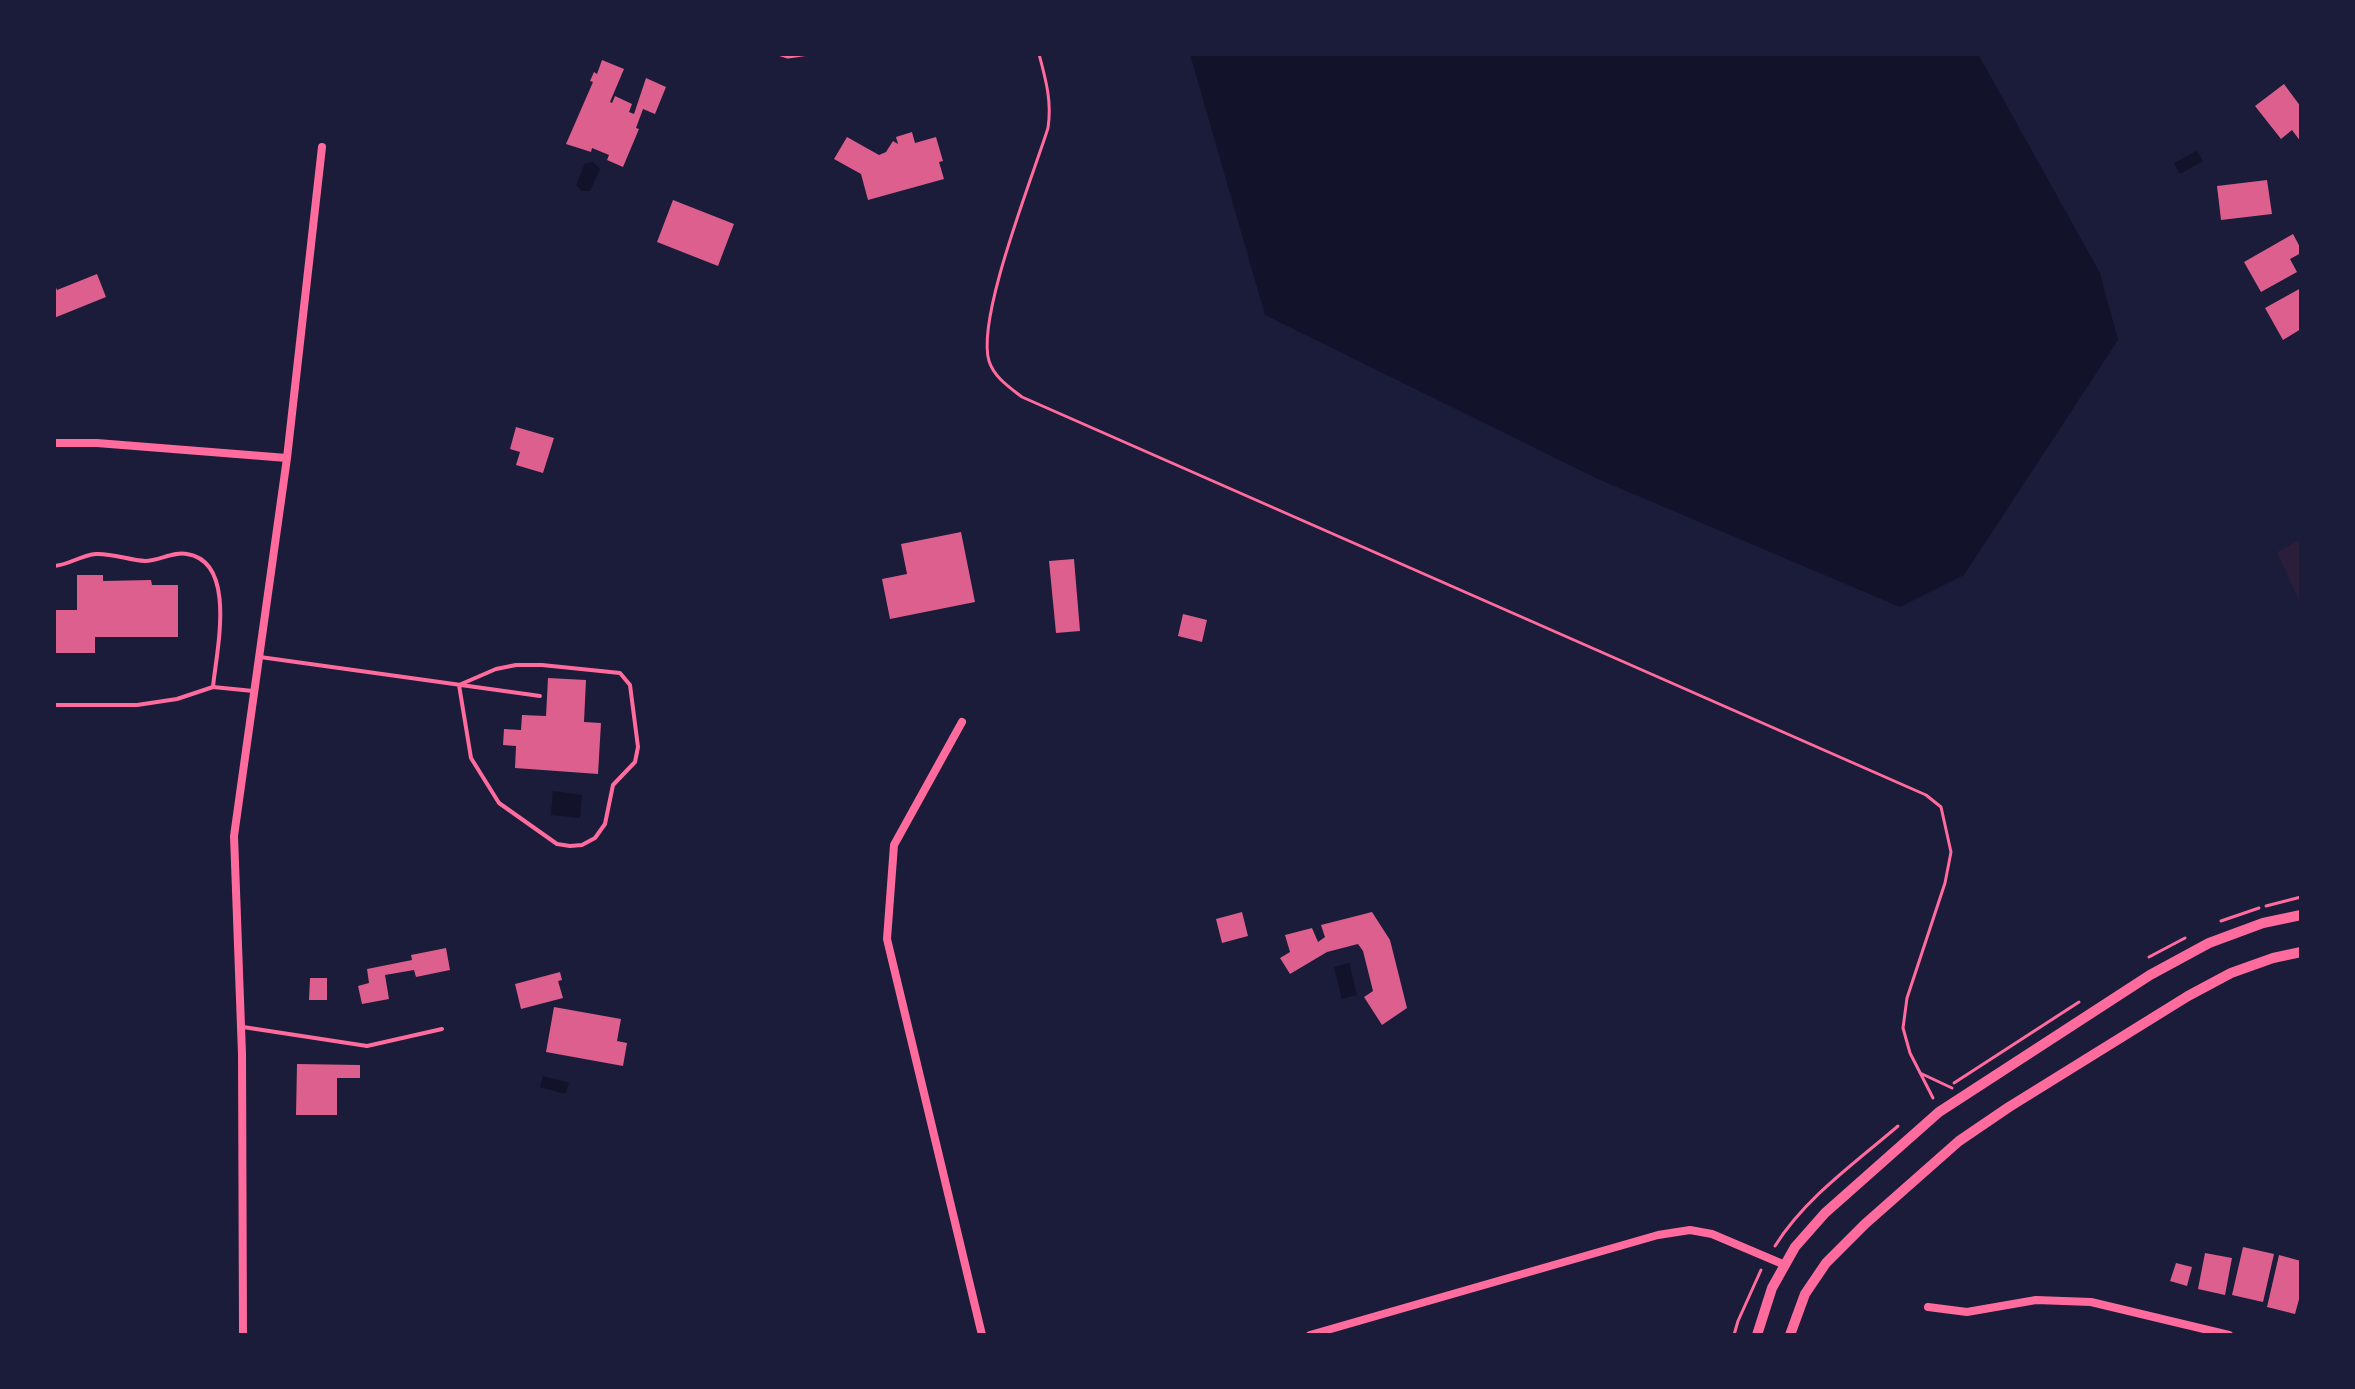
<!DOCTYPE html>
<html>
<head>
<meta charset="utf-8">
<style>
  body { margin:0 }
  #map { position:relative; width:2355px; height:1389px; overflow:hidden; background:#1b1b3a; font-family:Commissioner,sans-serif }
  canvas { display:block }
  .frame { position:absolute; inset:0; border:56px solid #1b1b3a; pointer-events:none }
</style>
</head>
<body>
<div id="map">
<canvas width="2355" height="1389"></canvas>
<div class="frame"></div>
</div>
<script>
const ctx = document.querySelector('canvas').getContext('2d');
ctx.lineJoin = 'round';
function fillPath(path, color) { ctx.fillStyle = color; ctx.fill(path, 'evenodd'); }
function stroke(path, color, width, dash) { ctx.strokeStyle = color; ctx.lineWidth = width; ctx.lineCap = dash ? 'butt' : 'round'; ctx.setLineDash(dash || []); ctx.stroke(path); }
fillPath(new Path2D(`
  M2301 539V605L2277 552Z`), '#2a1e3b');
fillPath(new Path2D(`
  M1190 54H1978L2100 273 2118 340 1964 575 1900 607 1598 479 1265 315Z
  M2197 151 2203 161 2180 174 2174 163Z
  M593 162 600 169 590 191H582L576 185 585 163Z
  M553 791 582 795 580 818 551 815Z
  M1349 963 1357 995 1342 999 1334 967Z
  M543 1076 569 1083 565 1094 540 1087Z`), '#12122b');
fillPath(new Path2D(`
  M602 60 624 69 610 102 612 103 615 96 632 104 629 112 634 114 646 78 666 87 655 114 643 109 636 128 639 129 623 167 607 160 609 155 592 148 591 152 566 144 593 82 590 81 594 72 597 74Z
  M2284 84 2301 107V142L2292 130 2281 139 2255 106Z
  M912 132 915 143 936 137 943 161 939 162 944 179 868 200 861 174 834 159 847 137 879 155 886 152 893 141 898 144 896 137Z
  M2267 180 2272 214 2221 220 2217 186Z
  M673 200 734 224 718 266 657 242Z
  M2293 234 2301 249V253L2290 259 2297 272 2261 292 2244 262Z
  M97 274 106 297 54 318V283L57 290Z
  M2301 288V329L2283 340 2265 308Z
  M516 427 554 438 543 473 516 465 520 452 510 449Z
  M961 532 975 602 890 619 882 579 907 574 901 544Z
  M1074 559 1080 631 1056 633 1049 561Z
  M77 575H103V581L151 580 152 585H178V637H95V653H54V610H77Z
  M1183 614 1207 620 1202 642 1178 636Z
  M548 678 586 680 584 722 601 723 598 774 515 768 516 746 503 745 504 729 521 730 522 715 546 716Z
  M1242 912 1248 936 1222 943 1216 919Z
  M1372 912 1390 940 1407 1008 1382 1025 1364 997 1373 991 1363 951 1358 944 1327 952 1290 974 1280 958 1290 952 1285 935 1312 928 1318 942 1325 937 1321 925Z
  M446 948 450 970 416 977 414 970 385 975 389 999 362 1004 358 986 369 983 367 969 412 960 411 955Z
  M560 972 562 980 558 981 563 998 521 1009 515 984Z
  M310 978H327V1000H309Z
  M554 1007 621 1019 617 1041 627 1043 623 1066 546 1052Z
  M297 1064 360 1065V1078H337V1115H296Z
  M2243 1247 2274 1254 2263 1302 2232 1295Z
  M2205 1253 2232 1258 2225 1295 2198 1289Z
  M2279 1255 2301 1261V1292L2295 1314 2267 1307Z
  M2176 1263 2192 1267 2187 1286 2170 1281Z`), '#dd5f8e');
stroke(new Path2D(`
  M778 54 788 57 809 54
  M1039 54C1046 80 1052 102 1048 128 1033 176 976 318 989 361 994 377 1009 387 1022 397L1926 795 1941 807 1951 852 1945 883 1907 998 1903 1028 1910 1053 1933 1098
  M2266 906 2301 897
  M2221 921 2259 908
  M2149 957 2185 938
  M1920 1073 1952 1088
  M1954 1083 2079 1002
  M1775 1246C1805 1198 1855 1163 1898 1126
  M1734 1335 1738 1321 1761 1270`), '#ff6b9d', 3);
stroke(new Path2D(`
  M54 566C69 565 81 555 96 554 111 553 129 560 145 561 159 561 174 551 187 554 238 562 216 653 213 687
  M260 657 540 696
  M516 665H542L620 673 630 685 638 747 635 762 613 785 605 824 595 838 582 845 570 846 557 844 499 803 471 758 459 685 496 669Z
  M54 705H137L177 699 213 687 253 691
  M243 1027 367 1046 442 1029`), '#ff6b9d', 4);
stroke(new Path2D(`
  M54 443H97L287 458
  M962 722 894 845 887 939 982 1335
  M1928 1307 1967 1312 2036 1300 2091 1302 2229 1335
  M243 1335 242 1054 234 836 287 458 322 147
  M1310 1335 1658 1235 1690 1230 1712 1234 1785 1265`), '#ff6b9d', 8);
stroke(new Path2D(`
  M1757 1335 1772 1288 1795 1247 1825 1213 1939 1112 2150 975 2209 943 2263 923 2301 915
  M1790 1335 1805 1294 1826 1263 1865 1224 1959 1141 2009 1107 2188 996 2231 973 2273 958 2301 952`), '#ff6b9d', 10);
</script>
</body>
</html>
